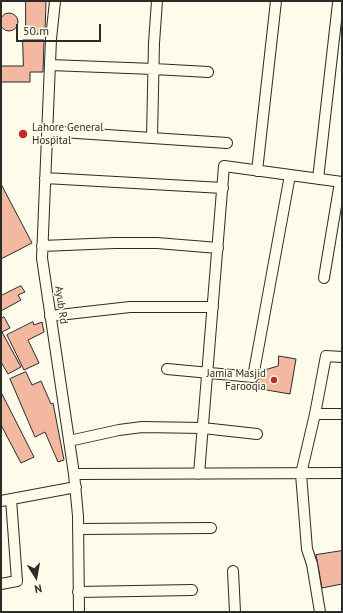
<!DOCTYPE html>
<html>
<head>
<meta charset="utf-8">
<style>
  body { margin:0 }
  #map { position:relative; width:343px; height:613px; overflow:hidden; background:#fdfbea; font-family:"PT Sans",sans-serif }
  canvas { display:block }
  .frame { position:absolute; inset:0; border:2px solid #2b2b2b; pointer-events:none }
  .north { position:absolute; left:16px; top:557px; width:40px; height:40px; -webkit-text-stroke:3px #fdfbea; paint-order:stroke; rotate:169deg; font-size:11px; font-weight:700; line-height:16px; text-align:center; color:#2b2b2b }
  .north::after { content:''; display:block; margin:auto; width:14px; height:18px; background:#2b2b2b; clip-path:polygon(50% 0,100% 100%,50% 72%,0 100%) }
  .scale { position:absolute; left:16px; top:24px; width:85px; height:18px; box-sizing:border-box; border:2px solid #2b2b2b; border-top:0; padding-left:5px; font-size:12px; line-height:14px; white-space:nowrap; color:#2b2b2b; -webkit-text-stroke:3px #fdfbea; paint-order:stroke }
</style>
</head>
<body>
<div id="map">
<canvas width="343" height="613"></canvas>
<div class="frame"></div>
<div class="north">N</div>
<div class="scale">50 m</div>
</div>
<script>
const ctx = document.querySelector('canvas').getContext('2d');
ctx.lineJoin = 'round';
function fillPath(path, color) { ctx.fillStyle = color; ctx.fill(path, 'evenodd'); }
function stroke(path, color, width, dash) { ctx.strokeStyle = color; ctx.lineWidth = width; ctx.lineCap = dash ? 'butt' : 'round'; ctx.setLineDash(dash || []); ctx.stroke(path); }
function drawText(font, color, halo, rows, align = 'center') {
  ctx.font = font + ' "PT Sans",sans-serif'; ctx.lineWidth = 3; ctx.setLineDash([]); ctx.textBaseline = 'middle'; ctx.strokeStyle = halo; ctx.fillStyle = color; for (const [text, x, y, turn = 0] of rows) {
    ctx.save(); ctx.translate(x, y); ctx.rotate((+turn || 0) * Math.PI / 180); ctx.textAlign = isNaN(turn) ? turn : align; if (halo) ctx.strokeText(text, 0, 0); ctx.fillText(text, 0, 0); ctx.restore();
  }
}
const building = new Path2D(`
  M26 1H46L45 34H26Z
  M0 22a9 9 0 1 1 18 0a9 9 0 1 1-18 0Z
  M23 40H44L43 72H30V82H1V66H23Z
  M1 184 32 243 1 259Z
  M21 286 25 292 18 295 21 300 1 311V296Z
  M4 317 10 328 2 332 21 367 8 374 1 362V319Z
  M33 322 34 325 42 322 44 332 28 340 39 363 24 370 7 335Z
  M279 356 296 359 290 394 255 388 258 372 278 366Z
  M26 372 32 385 41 381 51 404 53 403 64 460 58 462 45 432 35 437 10 379Z
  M1 392 34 457 21 463 1 425Z
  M342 551V584L322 588 316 555Z`);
fillPath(building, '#f2b8a0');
stroke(building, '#2b2b2b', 1);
const street = new Path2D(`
  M55 1 51 39 42 258 74 474 78 516 79 612
  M50 65 154 69 208 72
  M47 131 227 143
  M152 138 154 43 157 1
  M257 171 276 1
  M45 178 223 188
  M318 179 338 3 342 4
  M42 246 115 243H157L218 248
  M324 278 340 182
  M50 316 130 307H213
  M167 369 253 377 290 175
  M315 414H342
  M69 441 119 430 142 427 203 428 257 434
  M74 474 342 473
  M199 474 224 166 342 182
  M1 501 76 487
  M78 529 211 528
  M233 571 235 612
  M1 584 17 581 11 499
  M78 592 192 590
  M320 612 312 564 307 549 301 474 315 414 326 356 342 357`);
stroke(street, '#2b2b2b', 12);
stroke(street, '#fdfbea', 10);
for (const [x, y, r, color] of [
  [23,134,5,"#c62828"],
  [274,380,4,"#c62828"]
]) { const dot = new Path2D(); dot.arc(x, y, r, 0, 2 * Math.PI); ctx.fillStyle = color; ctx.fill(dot); stroke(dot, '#fdfbea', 1.5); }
drawText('11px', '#2b2b2b', '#fdfbea', [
  ["Lahore General",32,128],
  ["Hospital",32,141],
  ["Jamia Masjid",266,374,"right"],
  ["Farooqia",266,387,"right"]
], 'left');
drawText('11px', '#2b2b2b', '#fdfbea', [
  ["Ayub Rd",61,305,82]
]);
</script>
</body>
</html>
